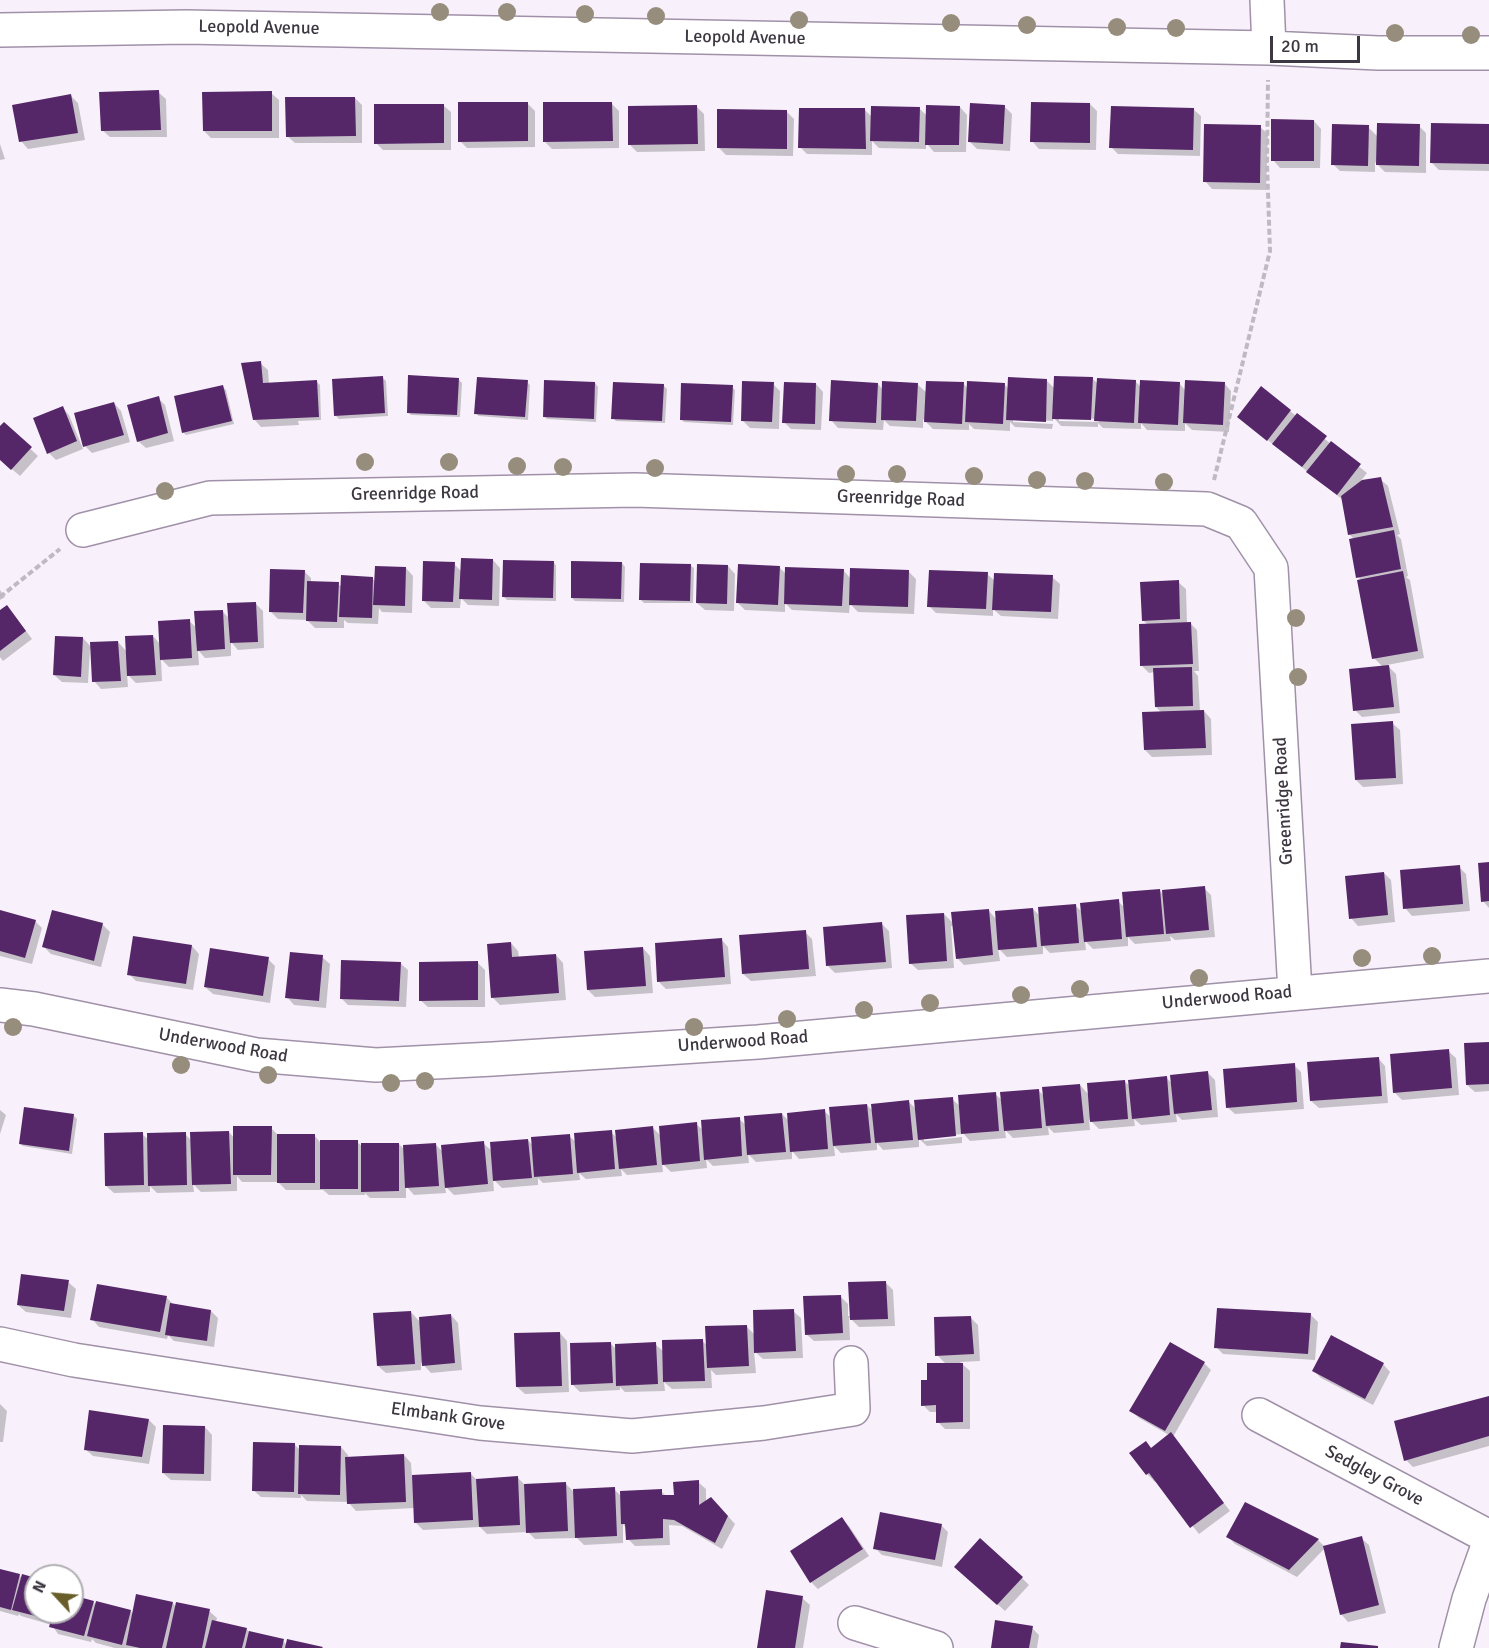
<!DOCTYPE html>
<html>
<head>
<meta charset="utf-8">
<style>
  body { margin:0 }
  #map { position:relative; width:1489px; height:1648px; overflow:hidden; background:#f8f1fb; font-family:Signika,sans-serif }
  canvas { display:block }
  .north { position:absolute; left:24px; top:1564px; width:60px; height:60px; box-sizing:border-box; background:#fff; border:2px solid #b1afb3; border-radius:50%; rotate:296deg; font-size:16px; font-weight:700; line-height:24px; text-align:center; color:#3d3741 }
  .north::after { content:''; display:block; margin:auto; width:21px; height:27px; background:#695d2a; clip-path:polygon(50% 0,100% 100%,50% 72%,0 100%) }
  .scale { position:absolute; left:1270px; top:36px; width:90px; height:27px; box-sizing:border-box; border:3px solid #3d3741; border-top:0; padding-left:8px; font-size:18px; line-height:21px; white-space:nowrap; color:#3d3741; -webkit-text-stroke:4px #fff; paint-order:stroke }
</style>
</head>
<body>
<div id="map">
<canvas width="1489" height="1648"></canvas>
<div class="north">N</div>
<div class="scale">20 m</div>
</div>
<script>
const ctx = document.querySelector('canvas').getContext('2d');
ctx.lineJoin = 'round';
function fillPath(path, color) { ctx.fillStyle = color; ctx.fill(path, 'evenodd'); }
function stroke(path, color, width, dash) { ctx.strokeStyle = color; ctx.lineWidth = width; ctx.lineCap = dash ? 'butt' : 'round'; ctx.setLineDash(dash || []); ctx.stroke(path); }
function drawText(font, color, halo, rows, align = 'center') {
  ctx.font = font + ' Signika,sans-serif'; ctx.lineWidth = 6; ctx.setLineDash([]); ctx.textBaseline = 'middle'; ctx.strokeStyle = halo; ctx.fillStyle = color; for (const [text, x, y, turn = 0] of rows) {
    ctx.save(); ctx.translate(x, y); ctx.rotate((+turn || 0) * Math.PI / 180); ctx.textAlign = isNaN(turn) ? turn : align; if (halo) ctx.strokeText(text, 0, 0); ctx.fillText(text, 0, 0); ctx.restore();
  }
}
fillPath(new Path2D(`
  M158 92 166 99 167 137H110L102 130Z
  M271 93 279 100V138H211L204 131Z
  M71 96 78 103 85 140 28 149 21 141Z
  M355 98 362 105V143H295L287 136Z
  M527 103 535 111V147L467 148 460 141Z
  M611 103 619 111V148L552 149 544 141Z
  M1090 104 1097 111 1096 150 1039 149 1032 141Z
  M443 105 451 112V150H383L376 143Z
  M1004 106 1012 114 1010 151 977 149 969 141Z
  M697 107 704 114 705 151 637 152 630 145Z
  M960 107 967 115 966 152H934L926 143V149L879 148 872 141V155L807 154 800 147 865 110 872 117 919 108 927 116Z
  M1193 109 1201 116 1200 156 1118 154 1111 147Z
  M786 111 794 119 793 156 726 155 718 147Z
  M1314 121 1321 129 1320 168H1280L1273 160Z
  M1489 125V171L1439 170 1432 163Z
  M1419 126 1426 133V173L1385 172 1375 162V172L1340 171 1333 164 1368 127 1378 137Z
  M1260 127 1268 134 1266 190 1212 189 1205 181Z
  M0 144 5 159 0 160Z
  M260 363 268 370 269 384 316 381 320 385 321 420 298 421 299 425 261 427 254 419Z
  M383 378 386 381 388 416 339 419 336 416Z
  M1093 379 1098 384 1135 381 1141 387 1179 383 1186 391 1224 383 1231 391 1229 432 1192 430 1185 423V431L1147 430 1141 423V429L1103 428 1098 423V427L1061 426 1053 417V421L1013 419V422L1053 424 1052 429 1015 427 1010 422V431L974 429 969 424V430L933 429 923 419V428L890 426 884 420 883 430 838 428 831 420 878 384 883 390 917 384 927 393 963 383 968 389 1004 384 1009 389 1047 381 1055 389ZM1059 418 1099 419V422L1059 421Z
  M459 380 462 383 460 417 411 415 408 412Z
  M527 382 530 385 528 420 479 416 475 413Z
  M595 383 598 387 596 422 547 419 544 416Z
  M773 384 780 391 779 429 750 428 742 420Z
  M816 384 823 392 821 430 791 429 784 422Z
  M663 385 667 389 665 423 616 421 613 418Z
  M223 387 226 390 234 424 186 435 183 432Z
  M732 387 735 390 733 425 684 422 681 419Z
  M158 398 165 405 174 441 146 448 138 441Z
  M114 403 121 411 130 442 92 453 85 446Z
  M62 407 69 415 83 449 56 460 49 453Z
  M1290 411 1367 473 1360 482 1380 479 1388 486 1400 534 1397 535 1401 539 1408 576 1406 577 1410 580 1424 658 1387 665 1396 674 1400 713 1362 717 1355 710 1383 667 1374 658 1362 581 1358 577 1354 539 1350 535 1343 500 1239 417Z
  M4 424 38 456 20 476 0 459V428Z
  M493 560 500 568 499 606 468 605 461 598 460 608H431L423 600 454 564 462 572Z
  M553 562 556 565V601L507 600 504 597Z
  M622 563 625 567 624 602 575 601 572 598Z
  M690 565 694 568 693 603H644L640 599Z
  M728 566 735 574 734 611 705 610 697 603Z
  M779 567 786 574 844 571 851 579 909 572 916 579 914 614 858 612 850 604 849 613 792 610 785 603V612L745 610 738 603Z
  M406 568 413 576 412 613 382 612 379 608 378 624 348 623 344 620V628H315L307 620 278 619 270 611 304 571 311 578V583L338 584 342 587 372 578 376 582Z
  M987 574 995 581 1052 577 1060 584 1058 619 1001 616 993 609V616L936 613 929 606Z
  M1178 582 1186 589 1187 623H1190L1197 630 1199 671H1194L1198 676 1200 711H1204L1211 719 1212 755 1152 757 1145 750 1162 713 1156 707 1155 672 1149 673 1141 665 1148 625 1143 620Z
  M0 590 5 597 0 600Z
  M255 603 263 611 264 648 238 650 231 642V656L205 658 198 650 199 665 169 667 161 659 162 681 136 683 127 674 128 687 101 689 94 681 92 649H90L88 683 62 682 54 675 83 638 92 648 118 642 127 652 153 636 161 645 189 621 197 628 222 611 230 619Z
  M0 612 14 615 32 639 3 661 0 657Z
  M1392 723 1400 730 1403 784 1363 787 1356 780Z
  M1489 863V908L1483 901Z
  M1459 867 1466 874 1470 911 1412 916 1405 908Z
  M1384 873 1391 880 1395 922 1358 926 1351 918Z
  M1204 888 1211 895 1215 937 1175 940 1170 936 1171 941 1135 944 1128 937V946L1093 949 1085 941 1086 950 1050 953 1043 946V954L1007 957 998 948 1000 961 964 965 957 958 954 926H951L954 968 918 970 910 963 944 914 954 924 989 911 997 920 1033 909 1040 916 1075 905 1083 913 1118 901 1125 908 1159 890 1164 895Z
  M0 912 35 921 42 928 32 964 0 956Z
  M102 924 110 932 101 967 51 954 44 947Z
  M882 924 889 931 892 968 835 973 828 966Z
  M805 932 812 939 816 976 751 981 743 974Z
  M721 939 728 947 731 984 666 989 659 982Z
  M511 943 518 951 519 958 556 955 563 963 566 1000 500 1005 492 997Z
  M192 946 199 954 193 990 136 981 129 974Z
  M643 948 650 956 653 993 595 997 588 990Z
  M322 957 330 964 326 1008 294 1005 287 997Z
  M268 959 275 966 270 1003 213 994 205 987Z
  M400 963 408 970 406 1007 348 1005 341 998Z
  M478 963 485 970V1007H428L420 1000Z
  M1489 1044V1091L1475 1092 1467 1085Z
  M1448 1051 1456 1058 1459 1095 1402 1100 1394 1092Z
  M1378 1058 1385 1066 1388 1103 1319 1108 1311 1101Z
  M1294 1065 1301 1072 1304 1109 1235 1114 1227 1107Z
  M1208 1073 1215 1080 1218 1117 1182 1120 1176 1114 1177 1122 1141 1125 1134 1119 1135 1126 1099 1129 1089 1119 1090 1130 1054 1133 1048 1127 1049 1135 1013 1138 1005 1130 1006 1138 970 1141 962 1132V1134L924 1138V1141L962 1137V1143L927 1146 919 1139V1147L883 1150 877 1143V1150L841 1153 834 1146 835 1156 799 1159 792 1151V1159L756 1162 748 1154 749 1163 713 1166 706 1159 707 1168 671 1172 662 1163 663 1172 627 1175 621 1169 622 1176 586 1179 579 1173 580 1180 543 1183 538 1178V1185L502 1188 493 1179 494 1191 454 1195 445 1186 446 1193 414 1195 406 1186V1198H370L365 1193V1195H329L323 1190H286L278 1182H242L237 1176V1191L201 1192 193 1184 194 1192 157 1193 150 1186V1192L114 1193 106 1186 142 1134 149 1140 185 1134 192 1141 229 1132 235 1139 271 1128 279 1136H315L320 1142H357L363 1147 399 1144 405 1150 435 1144 443 1152 483 1143 492 1151 528 1140 533 1146 569 1136 576 1142 611 1132 617 1138 653 1128 661 1136 696 1124 704 1131 739 1119 747 1126 782 1114 789 1121 824 1111 832 1118 867 1105 874 1112 909 1102 917 1110 952 1099 961 1107 995 1094 1003 1101 1038 1090 1044 1096 1080 1085 1089 1095 1124 1081 1131 1087 1166 1077 1172 1084Z
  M0 1110 6 1115 0 1134Z
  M74 1116 77 1119 72 1154 23 1146 20 1143Z
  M68 1282 76 1289 71 1318 26 1312 18 1305Z
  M885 1282 893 1290 895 1326 859 1327 849 1317 850 1340 814 1341 806 1334 840 1296 848 1304V1316H851Z
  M166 1297 173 1304 211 1311 218 1318 214 1347 174 1341 168 1335 167 1339 99 1327 92 1319Z
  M793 1311 801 1318 803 1358 763 1359 754 1351 756 1373 716 1375 711 1370 712 1388 672 1389 664 1382 665 1391 625 1392 620 1387V1390L580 1392 573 1385 610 1343 616 1349 655 1344 664 1352 702 1341 708 1346 746 1326 755 1335Z
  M411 1312 420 1322 451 1315 458 1323 462 1370 431 1373 421 1362V1370L386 1373 378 1366Z
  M1311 1315 1318 1322 1315 1360 1223 1354 1216 1347Z
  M971 1318 978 1325 980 1361 960 1362 970 1371V1429H945L938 1422V1412H930L923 1405 928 1381 946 1364 937 1355Z
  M560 1333 567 1341 569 1392 525 1394 517 1387Z
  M1204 1363 1211 1370 1173 1437 1230 1511 1199 1534 1156 1480 1155 1482 1147 1474 1131 1453 1146 1443 1152 1449 1169 1435 1139 1418 1131 1411Z
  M1383 1364 1390 1372 1373 1405 1321 1378 1314 1371Z
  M1489 1398V1446L1413 1467 1406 1460Z
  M0 1404 7 1411 3 1442H0Z
  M149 1420 156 1427 149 1464 93 1456 85 1449Z
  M205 1427 212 1435 211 1481 171 1480 163 1473Z
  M294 1444 301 1451 341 1447 348 1455V1458L404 1455 411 1463 412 1477 470 1473 477 1480 518 1478 525 1485 566 1484 573 1491 614 1489 621 1496 661 1491 667 1497 675 1496 698 1482 706 1489V1502L719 1506 735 1524 722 1549 682 1526 669 1525 670 1545 635 1546 628 1539 627 1529 623 1524V1543L584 1545 577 1538 535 1539 528 1532 487 1534 480 1527 423 1530 415 1522V1508L356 1511 348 1502 307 1501 301 1495V1498L261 1497 253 1490Z
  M1246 1504 1318 1540 1325 1547 1361 1538 1369 1545 1386 1613 1348 1622 1341 1614 1325 1548 1297 1577 1235 1544 1228 1537Z
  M842 1519 849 1526 869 1556 818 1589 811 1582Z
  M941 1525 948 1532 942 1567 882 1555 875 1548Z
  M0 1570 19 1575 22 1578 36 1580V1612H72V1596L93 1602 97 1606 130 1611 134 1615 173 1603 176 1607 209 1611 217 1618 216 1622 246 1629 251 1633 283 1641 287 1645 320 1648H115L96 1643 92 1639 91 1642 58 1634 52 1625 21 1616 19 1614 18 1616 0 1611Z
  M964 1574 1022 1578 1029 1585 1005 1611Z
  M802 1598 810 1605 803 1648H758Z
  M1032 1628 1039 1635 1037 1648H992Z`), '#0003');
fillPath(new Path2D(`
  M159 90 161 130 101 131 99 92Z
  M272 91V131H203L202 92Z
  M71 94 78 133 19 142 12 105Z
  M285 97H355L356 136 286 137Z
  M458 102H528V141L458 142Z
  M543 102H612L613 141 543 142Z
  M1031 102 1090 103V143L1030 142Z
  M970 103 1005 105 1003 144 968 142Z
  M374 104H444V143L374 144Z
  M697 105 698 144 628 145V106Z
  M926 105 960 106 959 145H925Z
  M871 106 920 107 919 142 870 141Z
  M1111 106 1194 108 1193 150 1109 148Z
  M799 108H865L866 149 798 148Z
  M717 109 787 110V149L717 148Z
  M1271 119 1314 120V161H1271Z
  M1377 123 1420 124 1419 166 1376 165Z
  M1431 123 1489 124V164L1430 163Z
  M1204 124 1261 125 1260 183 1203 182Z
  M1332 124 1369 125 1368 166 1331 165Z
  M261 361 263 383 317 380 319 417 253 420 241 363Z
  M408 375 459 378 457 415 407 413Z
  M383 376 385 413 334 416 332 379Z
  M1054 376 1093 377 1091 420 1052 419Z
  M477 377 528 380 525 417 474 414Z
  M1008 377 1047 379 1046 422 1006 420Z
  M1097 378 1136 380 1134 423 1094 421Z
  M544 380 595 382 594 419 543 417Z
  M831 380 878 383 876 423 829 421Z
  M1140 380 1180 382 1178 425 1138 423Z
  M1185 380 1225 382 1223 425 1183 423Z
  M742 381 774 382 772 422 741 421Z
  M882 381 918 383 916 421 881 420Z
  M926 381 964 382 962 424 924 422Z
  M967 381 1005 383 1003 424 965 422Z
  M613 382 664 384 662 421 611 419Z
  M784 382 816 383 815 424 782 423Z
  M681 383 733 385 731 422 680 420Z
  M223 385 232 421 182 433 174 396Z
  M1261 386 1291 410 1267 441 1237 417Z
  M159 396 168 433 137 442 127 405Z
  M114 402 124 435 83 447 74 413Z
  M63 406 77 441 47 454 33 418Z
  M1297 413 1327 436 1302 467 1272 444Z
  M4 422 32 447 11 470 0 460V426Z
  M1331 441 1361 464 1337 495 1306 472Z
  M1381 477 1393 527 1348 535 1341 496 1362 480Z
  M1394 530 1401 569 1356 578 1349 539Z
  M461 558 493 559 492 600 459 599Z
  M503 560 554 561 553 598 502 597Z
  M423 561 455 562 453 602 422 601Z
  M571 561 622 562 621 599 571 598Z
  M640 563 691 564 690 601 639 600Z
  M697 564 728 565 727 604 696 603Z
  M738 564 780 566 778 605 736 603Z
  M375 566 406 567 405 606 373 605Z
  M785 567 844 569 842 606 784 604Z
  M850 568 909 570 908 607 849 605Z
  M270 569 305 570 303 613 269 612Z
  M929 570 988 572 986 609 927 607Z
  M1403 571 1418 651 1372 659 1357 580Z
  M994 573 1053 575 1051 612 992 610Z
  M341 575 373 577 372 618 339 617Z
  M1179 580 1180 619 1142 621 1140 582Z
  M307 581 339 582 337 622 306 621Z
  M256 602 258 642 230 643 227 603Z
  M7 605 26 631 0 651V610Z
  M223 610 225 649 197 651 194 611Z
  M190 619 192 658 160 660 158 621Z
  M1191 622 1193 664 1140 666 1139 624Z
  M153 635 156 675 127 676 125 636Z
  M55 636 83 637 81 677 53 675Z
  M118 641 121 681 92 682 90 642Z
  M1389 665 1394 707 1353 711 1349 669Z
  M1192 667 1193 706 1155 707 1153 668Z
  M1204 710 1206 748 1144 750 1142 712Z
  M1393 721 1396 778 1355 780 1351 724Z
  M1489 862V901L1481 902 1478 863Z
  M1460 865 1463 904 1403 909 1400 870Z
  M1384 872 1388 915 1349 919 1345 876Z
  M1205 886 1209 930 1166 934 1162 890Z
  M1160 889 1164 934 1126 937 1122 892Z
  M1119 899 1122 939 1084 942 1080 903Z
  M1076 904 1079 943 1041 946 1038 907Z
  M1033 908 1037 947 998 950 995 911Z
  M989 909 993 955 956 959 951 912Z
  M0 910 36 920 25 958 0 951Z
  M52 910 103 923 94 961 42 947Z
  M944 913 947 961 909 964 906 915Z
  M882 922 886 962 826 966 823 927Z
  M806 930 809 969 742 974 739 935Z
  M133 936 192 945 186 984 127 975Z
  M722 938 725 977 657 982 655 943Z
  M511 942 512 957 556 954 559 993 491 998 487 944Z
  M643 947 646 986 587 990 584 951Z
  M210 948 269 957 263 996 204 987Z
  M290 952 323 955 319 1001 285 998Z
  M341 960 401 962 399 1001 340 999Z
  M478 961V1000L419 1001V962Z
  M1489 1042V1084L1466 1085 1464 1043Z
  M1449 1049 1452 1088 1393 1093 1390 1054Z
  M1379 1057 1382 1096 1310 1101 1307 1062Z
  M1295 1063 1297 1102 1226 1108 1223 1069Z
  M1208 1071 1212 1110 1174 1114 1170 1075Z
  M1167 1076 1170 1115 1132 1119 1128 1080Z
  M1125 1080 1128 1119 1090 1122 1087 1083Z
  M1080 1084 1084 1123 1046 1126 1042 1087Z
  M1039 1089 1042 1128 1004 1131 1000 1092Z
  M996 1092 999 1131 961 1134 958 1095Z
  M953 1097 956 1136 918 1140 914 1100Z
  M909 1100 913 1140 875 1143 871 1104Z
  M867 1104 871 1143 833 1146 829 1107Z
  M24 1107 74 1114 69 1151 19 1144Z
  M825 1109 828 1149 790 1152 787 1113Z
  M782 1113 786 1152 747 1155 744 1116Z
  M740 1117 742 1156 704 1160 701 1120Z
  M697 1122 700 1161 662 1165 659 1126Z
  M233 1126H272L271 1175H233Z
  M653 1126 657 1165 619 1169 615 1130Z
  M612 1130 615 1169 577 1173 574 1133Z
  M229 1131 231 1184 192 1185 190 1132Z
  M143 1132 144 1185 105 1186 104 1133Z
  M186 1132 187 1185 148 1186 147 1133Z
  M277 1134H315V1183H277Z
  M570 1134 573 1174 534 1177 531 1137Z
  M528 1139 532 1178 493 1181 490 1142Z
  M320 1140H358V1189H320Z
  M484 1141 488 1184 445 1188 441 1145Z
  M361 1143H399V1191L361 1192Z
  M436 1143 439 1186 405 1188 403 1145Z
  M21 1274 69 1280 64 1311 17 1305Z
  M886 1281 888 1319 850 1320 848 1282Z
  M97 1284 167 1296 160 1332 90 1320Z
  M841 1295 843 1333 805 1335 803 1296Z
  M170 1303 211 1310 207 1341 165 1335Z
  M1217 1308 1311 1313 1308 1354 1214 1348Z
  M794 1309 796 1351 754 1353 753 1310Z
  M411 1311 415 1364 377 1366 373 1313Z
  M451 1314 455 1363 422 1366 419 1317Z
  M971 1316 974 1354 935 1356 934 1317Z
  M747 1325 749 1366 707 1368 705 1326Z
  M560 1332 562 1386 516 1387 514 1333Z
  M1331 1335 1384 1363 1365 1399 1312 1371Z
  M703 1339 705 1381 663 1382 662 1340Z
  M611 1342 613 1383 571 1385 570 1343Z
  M656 1342 658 1384 616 1386 615 1344Z
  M1170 1342 1205 1362 1165 1431 1129 1411Z
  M927 1363H963V1422L936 1423V1405L921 1406V1380H927Z
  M1489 1396V1436L1404 1461 1394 1421Z
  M89 1410 149 1419 142 1457 84 1450Z
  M163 1425 205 1426 204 1474 162 1473Z
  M1171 1432 1224 1503 1190 1528 1149 1473 1146 1475 1129 1453 1146 1441 1151 1448Z
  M253 1442 295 1443 294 1492 252 1491Z
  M299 1445 341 1446 340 1495 298 1494Z
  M404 1454 406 1502 347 1504 345 1457Z
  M471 1472 473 1520 414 1523 412 1475Z
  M518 1476 520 1525 479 1527 476 1479Z
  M699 1480V1505L711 1497 728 1516 715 1543 674 1520 663 1519V1538L626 1540 625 1524H621L620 1491 662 1489V1495H674L673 1482Z
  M566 1482 568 1531 526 1533 524 1484Z
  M615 1487 617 1536 575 1538 573 1489Z
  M1245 1502 1319 1539 1289 1570 1226 1537Z
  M880 1512 942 1524 935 1560 873 1549Z
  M842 1517 863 1549 810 1583 790 1551Z
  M1362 1536 1379 1605 1340 1615 1323 1546Z
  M980 1538 1023 1577 997 1605 954 1567Z
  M0 1569 20 1574 11 1610 0 1607Z
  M22 1574 36 1578V1612H49L47 1619 12 1610Z
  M766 1590 803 1596 795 1648H757Z
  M136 1594 173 1602 162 1648H140L126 1645Z
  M72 1595 94 1601 84 1636 49 1627 53 1612H72Z
  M96 1601 131 1610 122 1645 87 1636Z
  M176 1602 210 1609 202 1648H166Z
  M212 1620 247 1628 242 1648H205Z
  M995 1620 1033 1626 1029 1648H991Z
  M249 1631 284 1639 282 1648H245Z
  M287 1639 323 1647 322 1648H285Z
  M1341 1642 1378 1646V1648H1340Z`), '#552768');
const street = new Path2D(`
  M1267 0 1269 48
  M0 30 186 27 1269 48 1378 53H1489
  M83 530 210 498 635 490 1207 509 1241 523 1271 568 1295 992
  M0 1005 34 1009 256 1055 376 1065 493 1059 758 1042 1489 976
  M0 1344 74 1360 480 1423 632 1436 764 1423 853 1409 851 1363
  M1259 1415 1489 1537
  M855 1623 936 1648
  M1456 1648 1469 1599 1489 1543`);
stroke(street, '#a091a8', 36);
stroke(new Path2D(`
  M1214 480 1270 251 1267 163 1268 80
  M0 597 60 549`), '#c0b9c3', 4, [6, 3]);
stroke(street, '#fff', 33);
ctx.fillStyle = '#968d7c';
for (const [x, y] of [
  [440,12],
  [507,12],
  [585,14],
  [656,16],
  [799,20],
  [951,23],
  [1027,25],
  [1117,27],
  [1176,28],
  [1395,33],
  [1471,35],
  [365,462],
  [449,462],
  [517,466],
  [563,467],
  [655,468],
  [846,474],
  [897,474],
  [974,476],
  [1037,480],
  [1085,481],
  [1164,482],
  [165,491],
  [1296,618],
  [1298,677],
  [1432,956],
  [1362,958],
  [1199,978],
  [1080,989],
  [1021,995],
  [930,1003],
  [864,1010],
  [787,1019],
  [13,1027],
  [694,1027],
  [181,1065],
  [268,1075],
  [425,1081],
  [391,1083]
]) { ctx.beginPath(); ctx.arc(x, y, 9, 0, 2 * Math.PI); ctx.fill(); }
drawText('18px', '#3d3741', '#fff', [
  ["Leopold Avenue",259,28,1],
  ["Leopold Avenue",745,38,1],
  ["Greenridge Road",415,494,-1],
  ["Greenridge Road",901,499,2],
  ["Greenridge Road",1284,801,-93],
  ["Underwood Road",1227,998,-5],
  ["Underwood Road",743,1042,-4],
  ["Underwood Road",223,1046,10],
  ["Elmbank Grove",448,1417,8],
  ["Sedgley Grove",1374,1476,28]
]);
</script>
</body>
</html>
